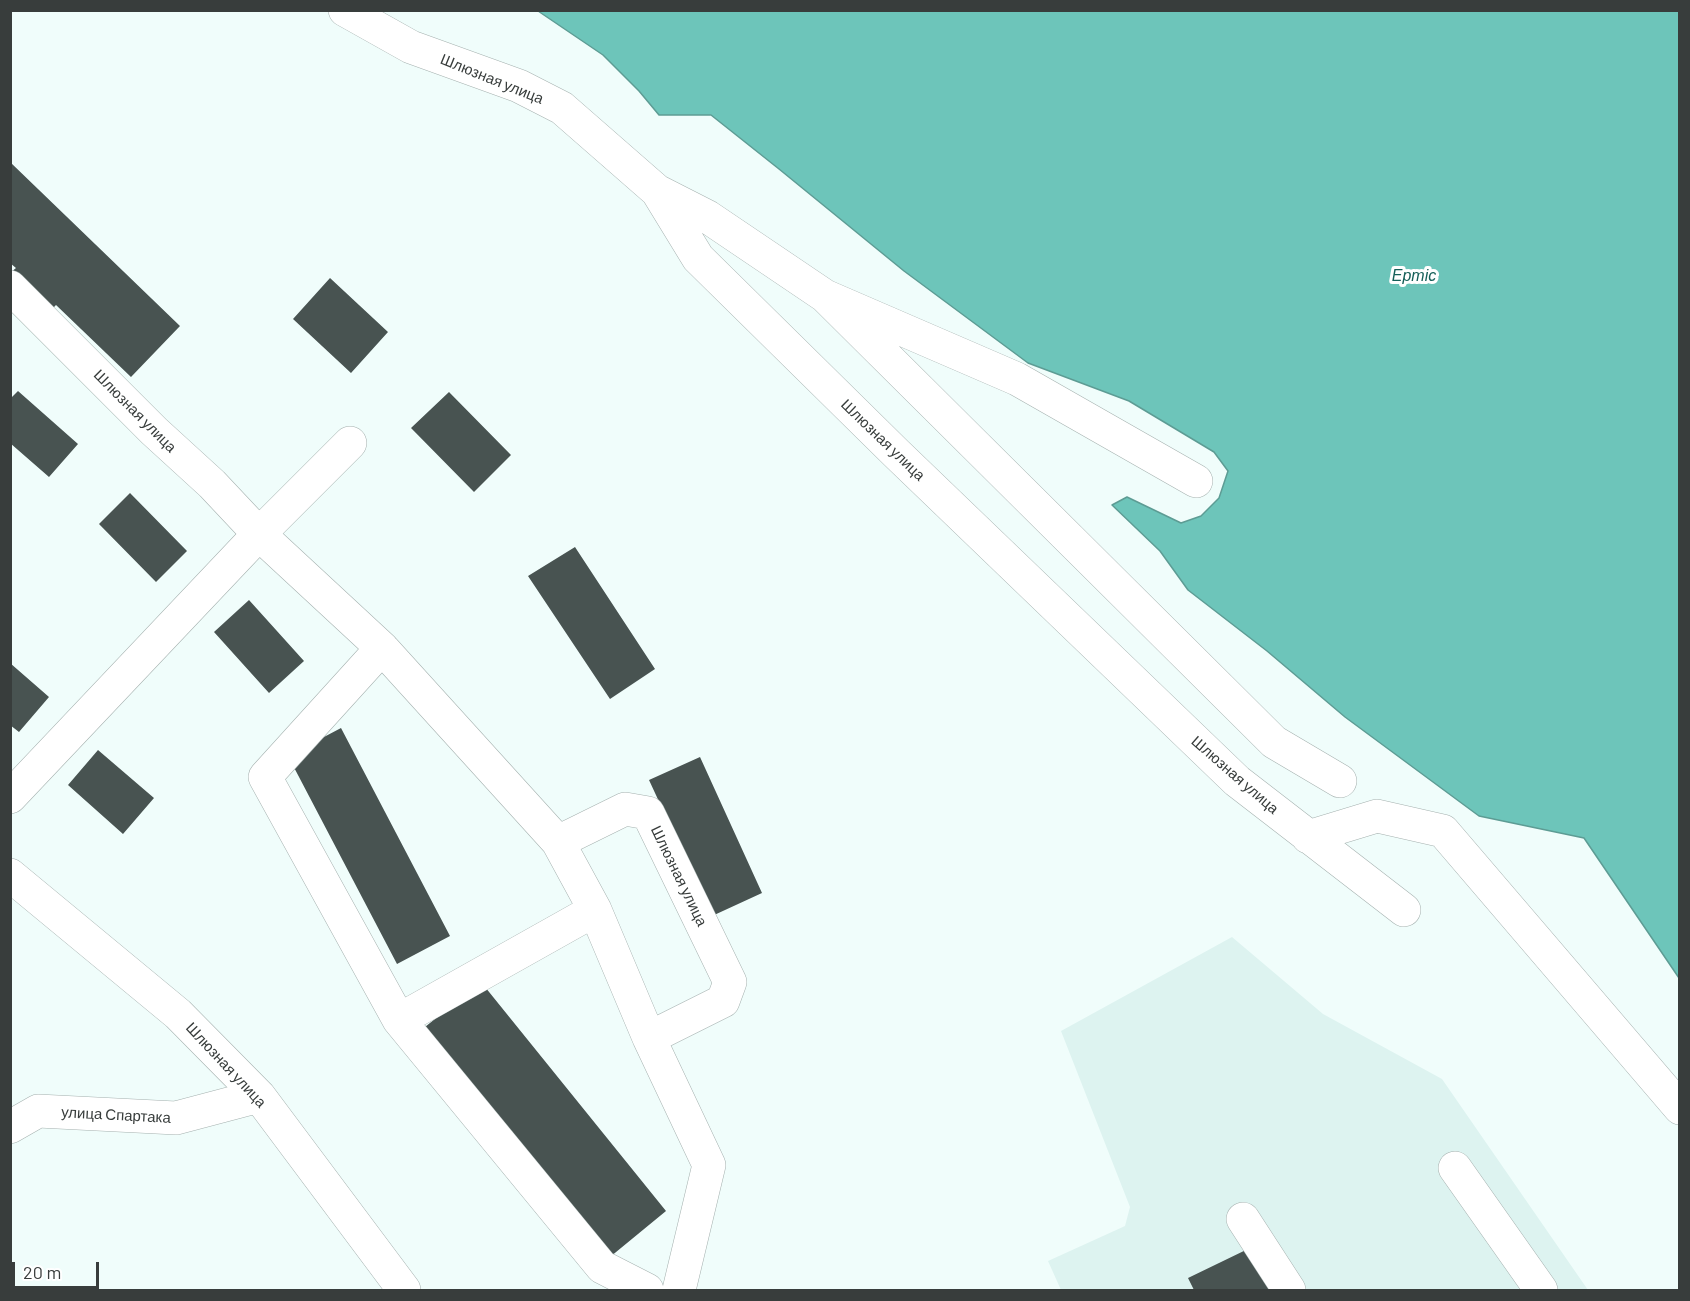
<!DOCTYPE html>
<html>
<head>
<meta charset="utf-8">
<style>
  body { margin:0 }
  #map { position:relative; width:1690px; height:1301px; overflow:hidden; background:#f0fdfb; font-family:Barlow,sans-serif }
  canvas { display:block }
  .frame { position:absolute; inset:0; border:12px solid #383d3c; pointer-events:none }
  .scale { position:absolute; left:12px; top:1262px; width:87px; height:27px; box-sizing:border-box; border:3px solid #383d3c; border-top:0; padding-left:8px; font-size:18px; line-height:21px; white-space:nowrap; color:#383d3c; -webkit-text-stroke:4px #fff; paint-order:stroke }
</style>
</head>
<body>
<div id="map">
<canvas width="1690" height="1301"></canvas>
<div class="frame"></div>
<div class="scale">20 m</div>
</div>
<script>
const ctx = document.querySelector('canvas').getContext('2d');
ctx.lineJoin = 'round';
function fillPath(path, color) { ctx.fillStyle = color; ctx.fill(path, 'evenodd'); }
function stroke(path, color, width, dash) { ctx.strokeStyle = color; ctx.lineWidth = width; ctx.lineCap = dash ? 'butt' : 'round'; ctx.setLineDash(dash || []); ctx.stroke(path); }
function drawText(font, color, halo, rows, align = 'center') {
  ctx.font = font + ' Barlow,sans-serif'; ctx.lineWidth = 6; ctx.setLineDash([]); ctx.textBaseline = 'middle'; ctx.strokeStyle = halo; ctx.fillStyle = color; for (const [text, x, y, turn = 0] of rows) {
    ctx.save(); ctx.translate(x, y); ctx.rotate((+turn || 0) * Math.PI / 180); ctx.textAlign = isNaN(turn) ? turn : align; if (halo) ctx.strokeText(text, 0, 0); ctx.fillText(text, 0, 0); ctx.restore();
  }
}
fillPath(new Path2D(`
  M1232 937 1323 1014 1442 1079 1588 1290H1061L1048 1261 1125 1226 1130 1207 1061 1031Z`), '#ddf3f0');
const water = new Path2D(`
  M538 11H1679V978L1584 838 1479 816 1345 717 1267 651 1188 590 1160 551 1112 505 1127 497 1181 523 1201 516 1219 498 1228 471 1214 452 1129 401 1028 363 904 271 779 169 711 115H659L639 91 603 55Z`);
fillPath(water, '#6dc5ba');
stroke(water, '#5d9c94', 1.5);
fillPath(new Path2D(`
  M10 162 180 326 131 377 56 305 47 314 10 273 16 268 10 263Z
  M330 278 388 332 351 373 293 319Z
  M18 391 78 444 49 477 10 443V399Z
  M449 392 511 455 474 492 411 428Z
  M130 493 187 551 156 582 99 524Z
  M575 547 655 669 610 699 528 576Z
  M249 600 304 661 269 693 214 632Z
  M10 663 49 697 19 732 10 725Z
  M341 728 450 936 397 964 288 756Z
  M98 750 154 798 123 834 68 785Z
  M700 757 762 893 712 916 649 780Z
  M481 982 666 1211 610 1257 425 1027Z
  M1250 1248 1270 1290H1194L1188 1278Z`), '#485351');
const minor = new Path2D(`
  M345 10 411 47 519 86 562 108 657 191 698 258 896 453 1237 781 1404 910
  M657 191 708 217 825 296 1017 379 1196 481
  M10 287 154 431 212 484 259 534 382 648 558 842 625 809 648 813 730 982 723 1001 649 1038 709 1165 679 1290
  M825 296 1274 742 1340 781
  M382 648 265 777 399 1020 602 1267 647 1290
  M10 797 259 534 350 443
  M1308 837 1377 816 1443 831 1680 1108
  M558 842 595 910 649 1038
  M10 875 178 1014 259 1096 404 1290
  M399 1020 595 910
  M10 1127 38 1111 176 1118 259 1096
  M1455 1168 1541 1290
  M1243 1219 1289 1290`);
stroke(minor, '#a5b1af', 34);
stroke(minor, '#fff', 33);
drawText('15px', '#383d3c', '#fff', [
  ["Шлюзная улица",492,79,22],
  ["Шлюзная улица",135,411,45],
  ["Шлюзная улица",883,440,44],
  ["Шлюзная улица",1235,775,41],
  ["Шлюзная улица",679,876,64],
  ["Шлюзная улица",226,1065,47],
  ["улица Спартака",116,1115,3]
]);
drawText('italic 16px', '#155f58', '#fff', [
  ["Ертіс",1414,276]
]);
</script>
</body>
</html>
